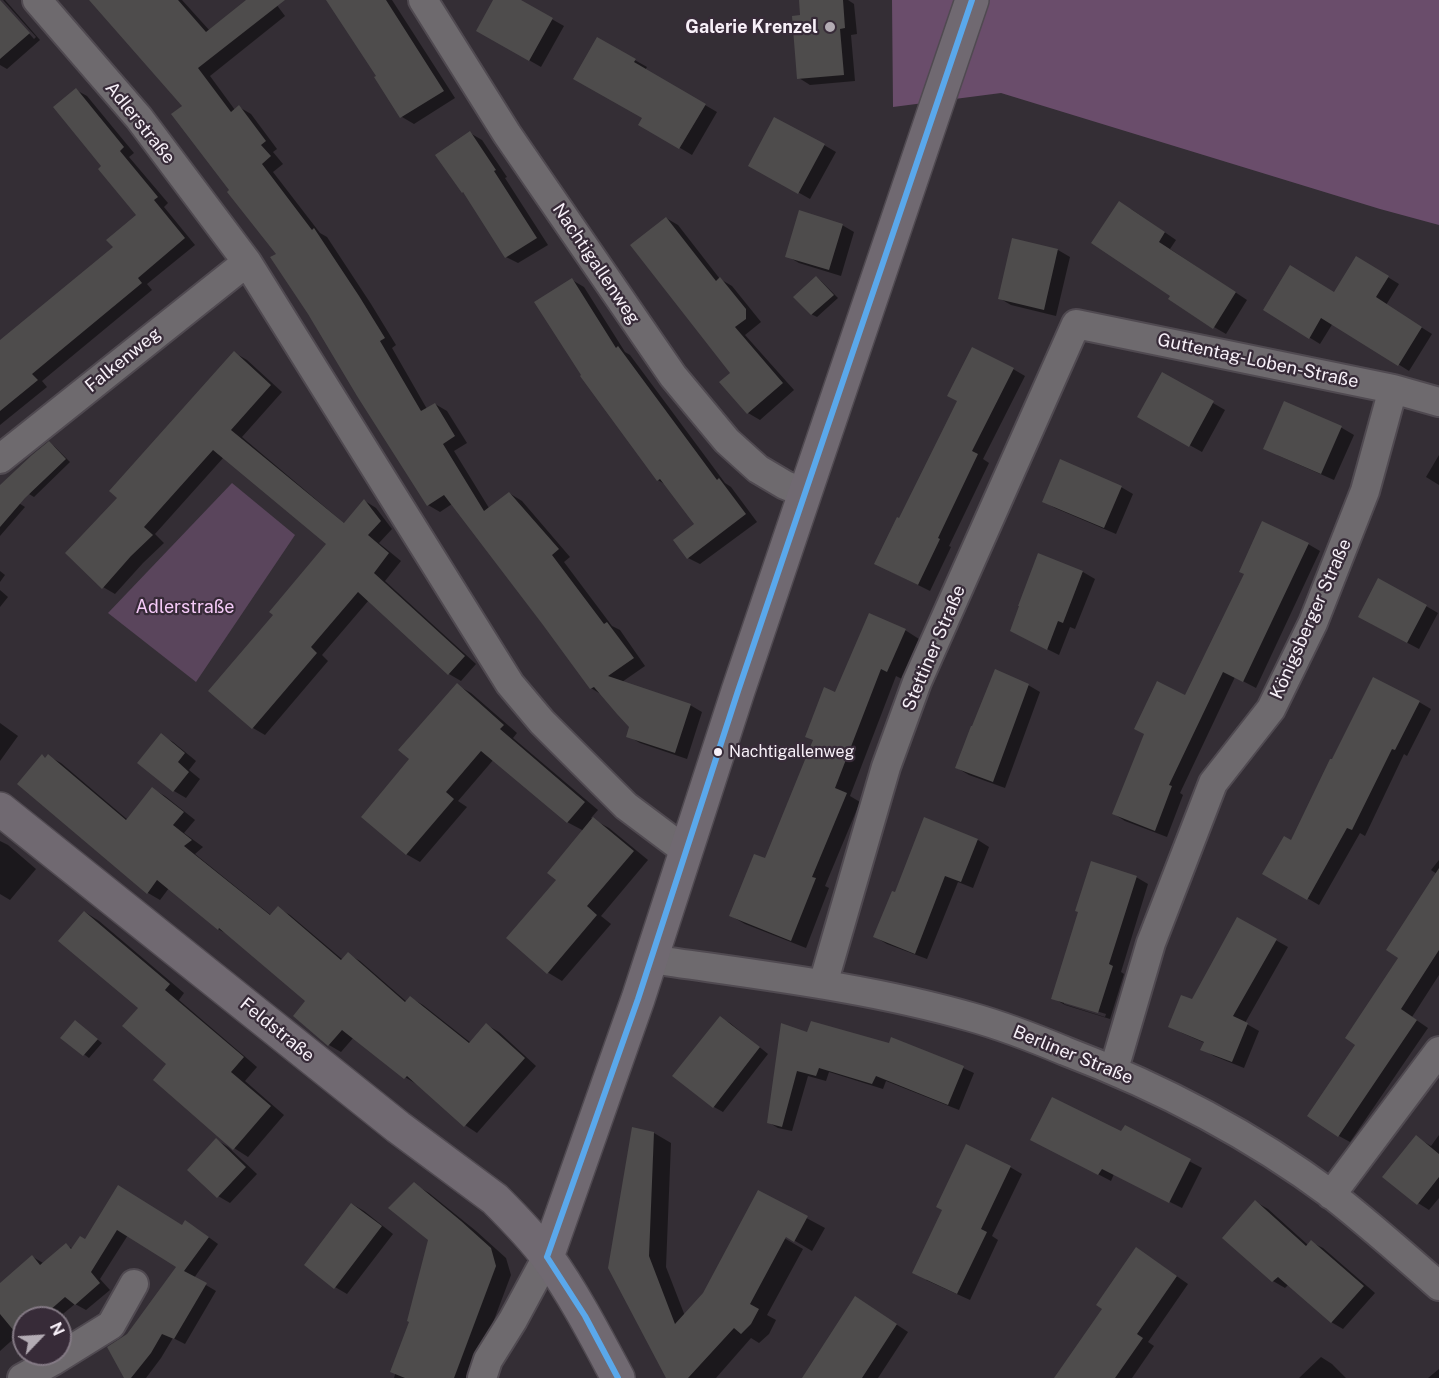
<!DOCTYPE html>
<html>
<head>
<meta charset="utf-8">
<style>
  body { margin:0 }
  #map { position:relative; width:1439px; height:1378px; overflow:hidden; background:#342e35; font-family:"Public Sans",sans-serif }
  canvas { display:block }
  .north { position:absolute; left:12px; top:1306px; width:60px; height:60px; box-sizing:border-box; background:#372b38; border:2px solid #847a85; border-radius:50%; rotate:65deg; font-size:16px; font-weight:700; line-height:24px; text-align:center; color:#f7f0f8 }
  .north::after { content:''; display:block; margin:auto; width:21px; height:27px; background:#b3acb4; clip-path:polygon(50% 0,100% 100%,50% 72%,0 100%) }
</style>
</head>
<body>
<div id="map">
<canvas width="1439" height="1378"></canvas>
<div class="north">N</div>
</div>
<script>
const ctx = document.querySelector('canvas').getContext('2d');
ctx.lineJoin = 'round';
function fillPath(path, color) { ctx.fillStyle = color; ctx.fill(path, 'evenodd'); }
function stroke(path, color, width, dash) { ctx.strokeStyle = color; ctx.lineWidth = width; ctx.lineCap = dash ? 'butt' : 'round'; ctx.setLineDash(dash || []); ctx.stroke(path); }
function drawText(font, color, halo, rows, align = 'center') {
  ctx.font = font + ' "Public Sans",sans-serif'; ctx.lineWidth = 4.5; ctx.setLineDash([]); ctx.textBaseline = 'middle'; ctx.strokeStyle = halo; ctx.fillStyle = color; for (const [text, x, y, turn = 0] of rows) {
    ctx.save(); ctx.translate(x, y); ctx.rotate((+turn || 0) * Math.PI / 180); ctx.textAlign = isNaN(turn) ? turn : align; if (halo) ctx.strokeText(text, 0, 0); ctx.fillText(text, 0, 0); ctx.restore();
  }
}
fillPath(new Path2D(`
  M232 483 295 535 196 682 108 613Z`), '#5a455c');
fillPath(new Path2D(`
  M892 0H1439V225L1380 209 1001 93 893 107Z`), '#6a4d6b');
fillPath(new Path2D(`
  M3 0H5L40 40 7 69 0 65V1L34 39 36 37Z
  M91 0H182L210 31 249 0H273L285 16 210 76 235 110 239 107 251 114 277 149 273 152 283 164 273 172 320 233 327 237 371 304 396 345 392 348 427 409 435 404 447 411 467 443 454 451 489 508 509 493 522 501 570 557 564 562 612 626 620 630 645 666 622 682 690 705 702 712 687 759 640 743 628 736 631 727 602 695 591 688 452 504 440 512 428 505 278 254 231 191 184 106Z
  M339 0H392L455 98 414 124 402 117 376 77 378 76Z
  M495 0H518L564 26 541 67 478 31Z
  M800 0H848L854 4 857 34 851 35 855 81 810 85 799 78 802 16Z
  M598 39 647 67 645 70 717 112 692 155 640 124 644 117Z
  M76 90 87 96 134 153 129 157 168 203 164 207 195 245 147 284 152 290 42 381 47 387 0 425V352L115 248 138 215 103 166Z
  M470 133 482 140 507 177 505 178 548 245 518 263 506 257 466 194 463 192Z
  M824 145 836 152 810 199 750 165Z
  M1131 209 1176 240 1170 249 1247 300 1226 334 1214 327 1172 296Z
  M666 218 678 225 720 279 732 286 761 322 745 335 794 390 760 420 748 413 721 383 732 373Z
  M842 225 854 232 841 276 799 263 787 256Z
  M1013 239 1058 250 1070 257 1056 316 1011 305 999 298Z
  M1357 258 1399 284 1386 305 1432 334 1409 371 1333 323 1320 344 1265 310 1335 294Z
  M816 277 821 281 838 298 817 317 811 314Z
  M572 280 584 287 625 352 630 355 725 483 731 487 757 522 700 564 688 558 696 524 666 485 658 480 582 376Z
  M235 353 247 360 282 392 242 437 345 524 365 501 376 508 392 529 379 543 401 561 385 581 476 664 461 681 449 674 369 600 322 655 328 661 265 735 253 728 275 615 328 544 224 457 155 534 164 543 143 563 115 594 103 587 119 498Z
  M1013 369 1025 376 983 459 989 463 949 546 951 547 930 591 888 570 900 520Z
  M1163 374 1225 410 1202 452 1139 417Z
  M1285 403 1342 428 1354 435 1334 480 1277 455Z
  M49 443 54 446 70 462 34 497 29 494Z
  M1439 455V485L1426 477Z
  M1121 487 1133 494 1116 534 1055 508 1043 501Z
  M0 491 25 507 0 536Z
  M1308 544 1320 551 1256 688 1235 677 1180 793 1183 795 1167 837 1125 821 1114 814 1186 697Z
  M1039 555 1083 572 1095 579 1075 629 1070 627 1059 655 1023 637Z
  M0 571 5 575 0 582Z
  M0 590 8 597 0 607Z
  M1426 606 1438 613 1419 649 1372 624Z
  M905 630 919 639 902 679 896 676 850 796 860 802 825 886 829 888 806 948 745 924 731 916 766 860 836 694Z
  M457 685 471 693 517 733 513 738 598 810 591 818 609 828 648 860 601 916 611 924 562 981 547 972 558 880 584 831 567 822 494 759 458 801 467 807 420 862 406 854 411 759Z
  M1028 685 1040 692 1005 788 969 775 957 768Z
  M1419 702 1431 709 1407 756 1404 754 1365 836 1360 833 1319 905 1264 873Z
  M0 723 18 736 0 761Z
  M161 735 173 742 196 761 189 770 200 779 186 798 174 791 139 762Z
  M48 756 61 763 128 820 153 789 165 796 195 820 184 833 203 847 195 854 272 916 278 908 290 915 343 960 348 954 360 961 407 1002 411 998 423 1005 471 1043 487 1025 499 1032 536 1066 477 1133 465 1125 418 1085 405 1077 354 1037 341 1052 329 1045 295 1016 307 1001 231 936 218 929 169 888 160 900 148 893 46 759Z
  M925 819 978 840 989 847 973 888 958 882 927 959 887 944 875 937 896 894Z
  M0 841 8 845 36 869 10 900 0 894Z
  M1439 860V975L1412 1017 1428 1028 1350 1142 1339 1136 1357 1044 1400 958 1437 874 1431 870Z
  M1136 877 1148 884 1121 972 1124 974 1110 1019 1065 1005 1053 998ZM1064 1001 1106 1014 1105 1017 1064 1004Z
  M85 912 99 921 184 993 179 1000 257 1067 245 1081 284 1115 248 1157 234 1148 169 1064 140 1008Z
  M1238 919 1288 947 1245 1023 1259 1031 1244 1068 1214 1056 1202 1049 1205 1043 1182 1033 1170 1026 1192 1001Z
  M720 1018 730 1023 768 1054 723 1112 714 1107Z
  M75 1022 102 1043 89 1058 62 1038Z
  M808 1034 890 1045 892 1039 963 1068 974 1073 959 1110 886 1081 883 1089 829 1072 826 1081 808 1076 792 1131 778 1128 768 1122Z
  M1125 1127 1202 1168 1182 1208 1114 1174 1111 1181 1044 1146 1121 1133Z
  M633 1129 654 1133 671 1143 666 1267 685 1316 704 1294 758 1192 825 1228 812 1251 780 1232 779 1235 803 1249 767 1315 776 1320 769 1334 759 1343 751 1338 716 1378H668L609 1268Z
  M1439 1135V1198L1429 1210 1418 1203 1416 1137 1431 1146Z
  M217 1140 228 1147 257 1174 230 1203 218 1196Z
  M1010 1167 1022 1174 992 1236 998 1240 970 1300 926 1280Z
  M414 1184 429 1193 476 1231 506 1258 511 1275 472 1378H394L411 1322 429 1239Z
  M118 1187 183 1226 196 1228 218 1244 194 1278 216 1291 185 1344 173 1338 161 1358 146 1378H126L128 1335 178 1266 128 1235 100 1279 110 1290 86 1310 75 1304 58 1318H24V1338L19 1334 0 1351V1285L33 1257 43 1263 66 1245 73 1249 85 1240Z
  M1256 1202 1268 1209 1308 1245 1311 1242 1323 1248 1375 1293 1343 1329 1331 1322 1289 1284 1285 1288 1273 1281 1224 1238Z
  M352 1204 364 1211 393 1234 347 1294 335 1287Z
  M1148 1256 1188 1284 1148 1342 1154 1346 1132 1378H1069Z
  M867 1305 908 1332 878 1378H804Z
  M1321 1357 1332 1364 1346 1378H1299Z
  M1439 1369V1378H1428Z`), '#0007');
fillPath(new Path2D(`
  M0 0 30 33 0 59Z
  M89 0H178L206 32 246 0H285L198 68 231 112 239 105 266 141 261 145 271 156 262 164 312 230 314 228 359 296 385 338 380 341 421 411 435 403 455 436 443 444 484 511 509 492 559 549 552 555 604 624 607 622 634 658 608 676 691 704 675 753 626 737 629 727 617 714 594 687 590 689 543 625 444 495 427 506 357 396 308 314 270 257 276 254 227 192 229 190 171 114 182 106Z
  M326 0H386L444 91 400 118 374 77 376 76Z
  M493 0H521L553 18 529 61 476 31Z
  M799 0H843L845 28 840 29 844 75 797 79 792 16 800 15Z
  M597 37 636 59 634 62 706 104 679 149 638 125 642 118 573 79Z
  M76 88 124 147 120 151 158 197 154 200 185 238 138 278 142 283 32 374 38 380 0 411V340L113 247 106 240 136 215 98 169 101 166 53 107Z
  M774 117 825 144 798 194 748 166Z
  M470 131 496 170 494 171 537 238 505 258 463 192 462 193 435 155Z
  M1119 201 1165 232 1159 242 1236 292 1213 329 1168 299 1170 296 1091 243Z
  M799 210 843 224 829 270 785 257Z
  M666 217 716 281 720 277 746 309V319L735 327 783 383 747 414 719 382 730 373 630 245Z
  M1012 238 1058 249 1044 310 998 299Z
  M1356 256 1389 276 1376 297 1422 327 1398 366 1321 318 1309 339 1263 310 1290 265 1334 292Z
  M816 276 834 295 811 315 793 297Z
  M572 278 616 348 618 346 717 480 719 478 746 514 687 559 673 540 694 524 660 479 657 481 580 376 581 375 534 302Z
  M972 347 1014 368 972 451 978 454 938 538 940 539 918 585 874 564 897 517 899 518 957 401 947 396Z
  M234 351 271 385 231 430 344 523 364 499 381 521 368 535 389 553 374 573 465 656 448 675 358 592 311 647 317 653 252 729 208 691 273 615 269 612 326 544 213 450 144 527 153 535 131 556 102 589 65 553 117 498 109 491Z
  M1162 372 1214 401 1189 447 1137 417Z
  M1284 401 1342 426 1321 474 1263 449Z
  M49 441 66 459 25 498 0 527V485L32 455Z
  M1060 459 1122 486 1104 528 1042 502Z
  M1262 521 1309 543 1243 682 1223 672 1169 785 1172 786 1155 831 1112 814 1144 734 1134 729 1157 681 1185 695 1244 574 1239 572Z
  M1038 553 1083 571 1063 623 1058 621 1047 650 1010 631 1019 606H1018Z
  M1378 578 1427 605 1407 643 1358 617Z
  M869 613 906 629 887 672 881 669 835 788 847 793 812 877 816 878 791 941 729 916 754 854 765 858 813 740 805 737 824 687 835 692Z
  M995 669 1029 684 993 782 955 768 971 726H972Z
  M1373 677 1420 701 1395 750 1392 749 1352 830 1347 828 1307 900 1262 874 1284 836 1291 840 1330 759H1332Z
  M457 683 504 725 500 729 585 802 567 823 481 751 446 792 454 799 406 855 361 817 409 759 398 750Z
  M161 733 185 753 178 762 189 772 173 792 137 763Z
  M42 754 45 758 48 754 126 820 152 787 184 812 173 825 192 840 184 846 270 915 278 906 341 960 348 952 405 1002 410 996 469 1043 486 1023 525 1058 464 1127 407 1076 404 1079 342 1030 328 1046 293 1016 305 1001 219 928 218 930 157 880 147 894 17 784Z
  M593 817 634 851 587 906 597 915 547 974 506 938 556 880 547 873Z
  M924 817 978 839 961 882 945 876 915 954 873 937 892 891 895 892Z
  M1091 861 1137 876 1109 964 1113 966 1098 1013 1051 999 1078 912 1075 911Z
  M1439 868V950L1401 1009 1417 1020 1338 1137 1307 1116 1355 1045 1345 1038 1398 958 1386 950Z
  M84 911 170 984 165 990 244 1057 231 1072 271 1106 233 1150 153 1080 166 1064 122 1026 138 1008 58 941Z
  M1237 917 1277 939 1233 1016 1248 1023 1232 1062 1200 1050 1204 1042 1168 1027 1181 995 1192 999Z
  M720 1016 760 1047 713 1108 672 1076Z
  M75 1020 98 1039 83 1056 60 1038Z
  M811 1021 889 1043 891 1037 964 1066 948 1105 876 1076 872 1084 819 1068 816 1076 797 1071 782 1127 767 1123 781 1023 807 1032Z
  M1052 1097 1121 1131 1125 1125 1191 1159 1169 1203 1102 1169 1098 1175 1030 1140Z
  M632 1127 654 1132 649 1256 675 1324 703 1293 758 1190 808 1216 794 1242 786 1237 750 1304 759 1309 751 1324 741 1334 734 1328 688 1378H666L608 1268Z
  M1416 1135 1439 1154V1177L1417 1205 1382 1177Z
  M216 1138 246 1167 217 1198 187 1170Z
  M966 1144 1011 1166 981 1229 987 1232 957 1294 912 1273 942 1210 936 1207Z
  M414 1182 461 1221 491 1248 496 1266 454 1378H405L390 1372 409 1322 407 1321 428 1240 388 1208Z
  M118 1185 182 1225 185 1220 209 1237 184 1271 207 1283 174 1339 162 1334 151 1353 131 1378H124L107 1347 127 1334 176 1267 117 1230 91 1272 100 1283 75 1305 65 1297 41 1318H24V1343L0 1314V1283L32 1255 40 1265 66 1243 71 1249 80 1236 85 1239Z
  M1255 1200 1306 1246 1311 1240 1364 1286 1331 1323 1278 1277 1272 1282 1222 1238Z
  M351 1203 382 1226 334 1289 304 1265Z
  M1136 1247 1177 1276 1137 1334 1143 1338 1115 1378H1054L1102 1309 1096 1305Z
  M855 1296 897 1324 862 1378H802Z`), '#4e4c4c');
const street = new Path2D(`
  M37 0 139 118 247 262 510 684 542 722 626 806 686 851
  M423 0 507 134 673 376 727 441 758 469 785 485 805 493
  M0 459 247 262
  M650 959C758 975 867 987 971 1017 1003 1026 1034 1038 1065 1051 1160 1087 1250 1134 1332 1195 1369 1224 1404 1255 1439 1286
  M823 984 886 767 917 682 1076 324 1393 389 1439 402
  M1114 1069 1151 943 1213 783 1271 709 1313 623 1365 491 1393 389
  M1331 1195 1439 1051
  M22 1378 53 1361 111 1325 134 1284
  M482 1378 488 1360 513 1320 547 1257`);
const secondary = new Path2D(`
  M0 809 398 1127 495 1199C513 1217 533 1237 548 1258 575 1296 596 1337 618 1378
  M547 1257 638 999 738 691 972 0`);
stroke(street, '#504a51', 32);
stroke(secondary, '#504a51', 36);
stroke(street, '#6e6a6e', 28);
stroke(secondary, '#706971', 33);
stroke(new Path2D(`
  M547 1257 638 999 738 691 972 0
  M547 1257 585 1316 618 1378`), '#5aa8eb', 6);
for (const [x, y, r, color] of [
  [830,27,6,"#b3acb4"],
  [718,752,5,"#f7f0f8"]
]) { const dot = new Path2D(); dot.arc(x, y, r, 0, 2 * Math.PI); ctx.fillStyle = color; ctx.fill(dot); stroke(dot, '#372b38', 2); }
drawText('16px', '#f7f0f8', '#372b38', [
  ["Nachtigallenweg",729,752]
], 'left');
drawText('bold 18px', '#f7f0f8', '#372b38', [
  ["Galerie Krenzel",818,27]
], 'right');
drawText('18px', '#f7f0f8', '#372b38', [
  ["Adlerstraße",140,123,51],
  ["Nachtigallenweg",596,264,56],
  ["Falkenweg",123,360,-39],
  ["Guttentag-Loben-Straße",1258,361,12],
  ["Königsberger Straße",1311,619,-66],
  ["Stettiner Straße",934,648,-67],
  ["Feldstraße",277,1030,39],
  ["Berliner Straße",1073,1055,22]
]);
drawText('18px', '#f5caf8', '#372b38', [
  ["Adlerstraße",185,607]
]);
</script>
</body>
</html>
